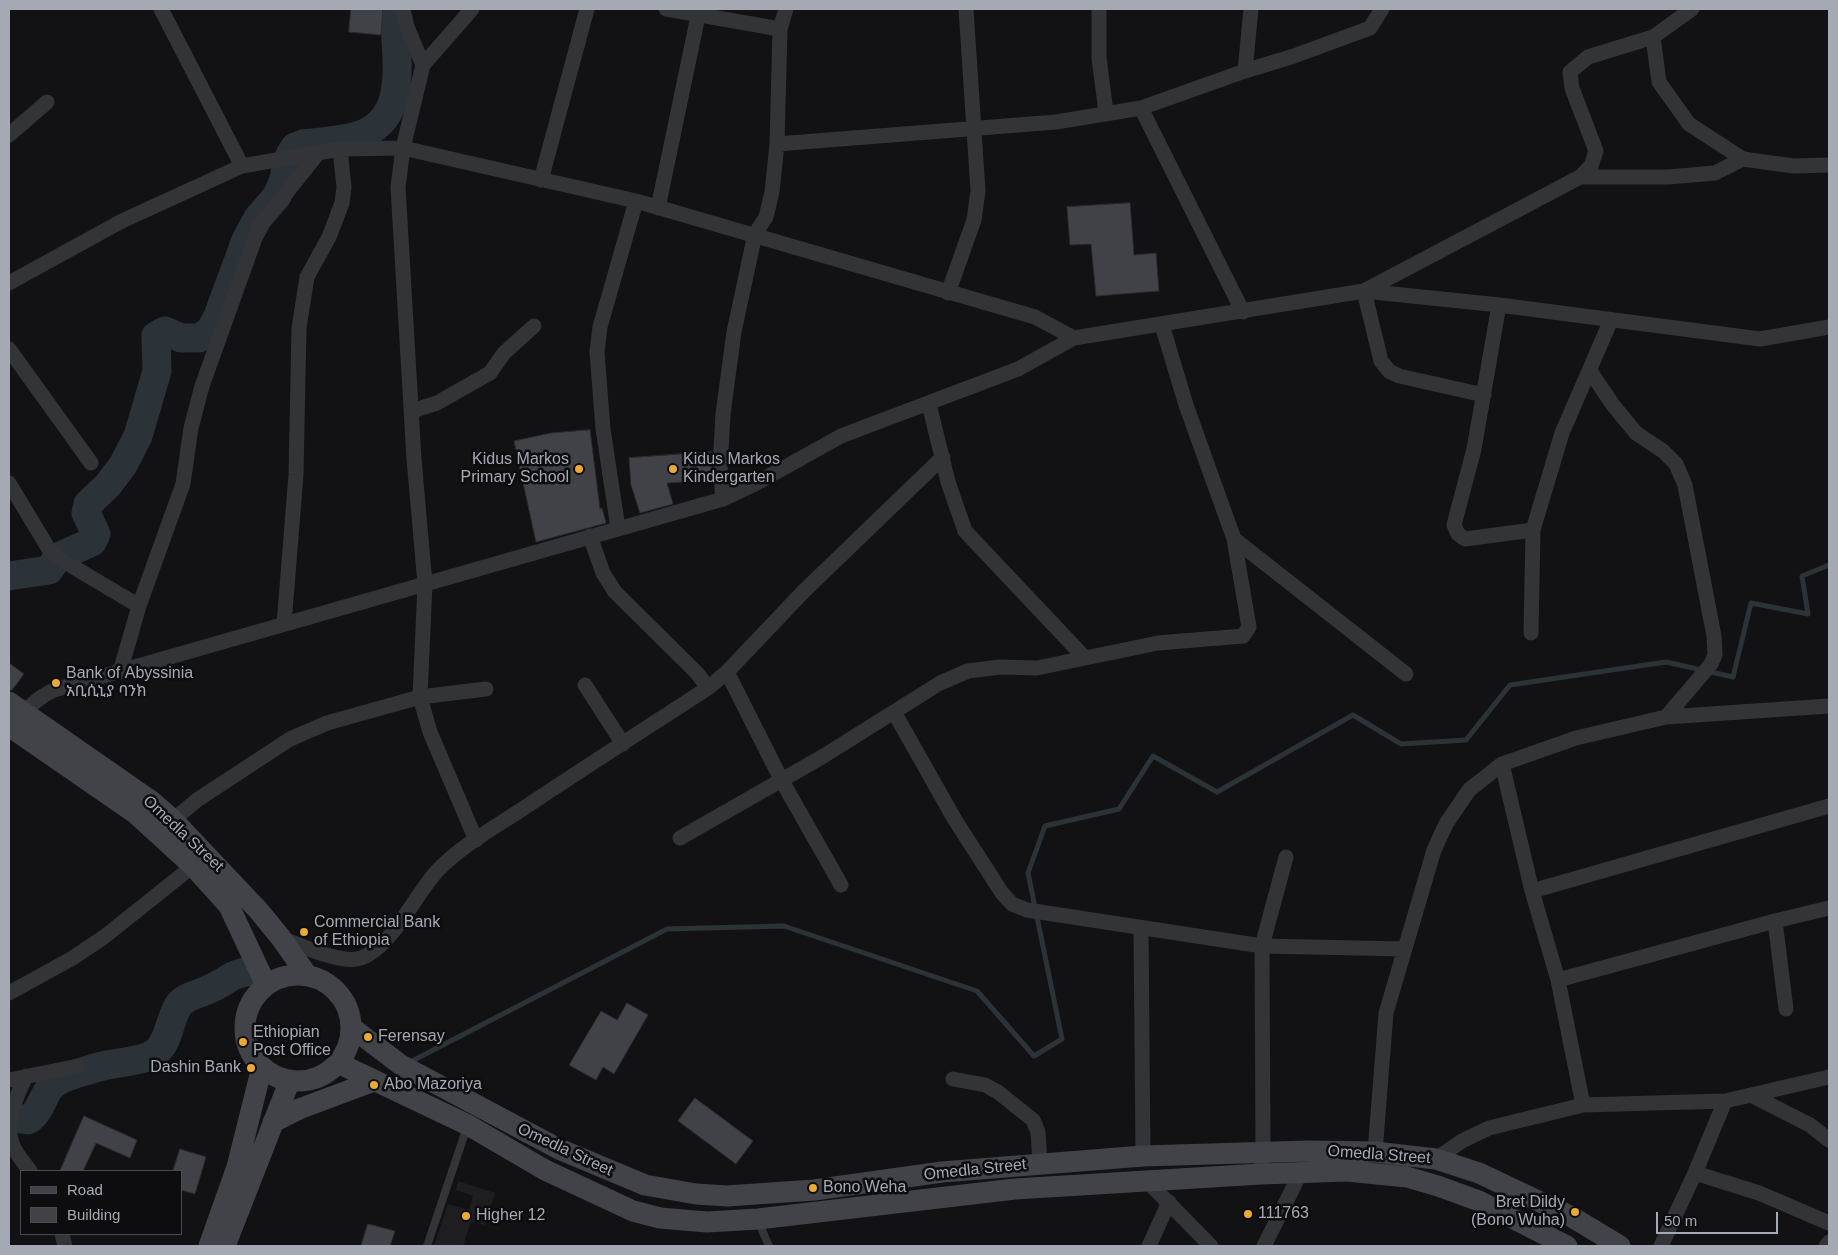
<!DOCTYPE html>
<html>
<head>
<meta charset="utf-8">
<style>
  body { margin:0 }
  #map { position:relative; width:1838px; height:1255px; overflow:hidden; background:#121214; font-family:Helvetica,sans-serif }
  canvas { display:block }
  .frame { position:absolute; inset:0; border:10px solid #a4a9b4; pointer-events:none }
  .legend { position:absolute; left:20px; top:1170px; width:162px; height:65px; box-sizing:border-box; background:#0d0d0f; border:1px solid #494b51; margin:0; padding:6px 9px; list-style:none; font-size:15px; color:#a4a9b4 }
  .legend li { display:flex; align-items:center; gap:10px; height:25px }
  .legend b { width:25px; border:1px solid #494b51 }
  .scale { position:absolute; left:1656px; top:1212px; width:122px; height:22px; box-sizing:border-box; border:2px solid #a4a9b4; border-top:0; padding-left:6px; font-size:15px; line-height:18px; white-space:nowrap; color:#a4a9b4; -webkit-text-stroke:4px #0d0d0f; paint-order:stroke }
</style>
</head>
<body>
<div id="map">
<canvas width="1838" height="1255"></canvas>
<div class="frame"></div>
<ul class="legend">
<li><b style="height:6px;background:#414348"></b>Road</li>
<li><b style="height:14px;background:#414247"></b>Building</li>
</ul>
<div class="scale">50 m</div>
</div>
<script>
const ctx = document.querySelector('canvas').getContext('2d');
ctx.lineJoin = 'round';
function fillPath(path, color) { ctx.fillStyle = color; ctx.fill(path, 'evenodd'); }
function stroke(path, color, width, dash) { ctx.strokeStyle = color; ctx.lineWidth = width; ctx.lineCap = dash ? 'butt' : 'round'; ctx.setLineDash(dash || []); ctx.stroke(path); }
function drawText(font, color, halo, rows, align = 'center') {
  ctx.font = font + ' Helvetica,"Noto Sans Ethiopic",sans-serif'; ctx.lineWidth = 5; ctx.setLineDash([]); ctx.textBaseline = 'middle'; ctx.strokeStyle = halo; ctx.fillStyle = color; for (const [text, x, y, turn = 0] of rows) {
    ctx.save(); ctx.translate(x, y); ctx.rotate((+turn || 0) * Math.PI / 180); ctx.textAlign = isNaN(turn) ? turn : align; if (halo) ctx.strokeText(text, 0, 0); ctx.fillText(text, 0, 0); ctx.restore();
  }
}
fillPath(new Path2D(`
  M458 1181 495 1193 485 1225 471 1222 463 1246H434L448 1204 469 1210 473 1196 456 1190Z`), '#1e1e21');
stroke(new Path2D(`
  M414 1060 667 929 784 926 977 991 1034 1056 1062 1039 1028 873 1045 826 1119 809 1153 756 1217 792 1353 715 1401 744 1466 740 1510 685 1666 662 1733 677 1751 603 1808 614 1802 576 1829 565`), '#2b3339', 5);
stroke(new Path2D(`
  M290 155 295 147 303 144C320 142 340 141 357 136 409 121 396 61 395 19
  M9 576 49 570 58 557 92 542 96 534 86 513 88 504 108 485 123 465 138 436 157 371 156 336 165 331 181 338H199L210 331 218 316 246 240 258 218 277 196 283 182 288 161
  M16 1118 28 1120C44 1110 42 1088 60 1080 68 1076 94 1068 103 1066 119 1062 141 1062 155 1053 169 1043 169 1021 178 1006 185 996 197 995 207 990 227 983 227 974 252 971`), '#2b3339', 29);
const building = new Path2D(`
  M351 9H383L381 35 349 32Z
  M1130 203 1134 255 1156 253 1159 291 1096 296 1091 244 1070 245 1067 207Z
  M590 430 600 509 602 508 606 523 536 542 514 441 551 433Z
  M711 452 712 480 667 483 673 504 640 513 631 485 629 458Z
  M9 663 24 674 12 690H9Z
  M627 1003 648 1015 614 1074 603 1067 596 1080 569 1065 601 1011 617 1020Z
  M695 1098 753 1141 736 1164 678 1121Z
  M84 1116 137 1140 130 1158 96 1143 83 1171H60Z
  M180 1149 206 1157 195 1194 181 1190V1171H173Z
  M368 1224 395 1231 390 1246H361Z`);
fillPath(building, '#414247');
stroke(building, '#2c2c30', 1);
stroke(new Path2D(`
  M758 1221 769 1246
  M427 1246 467 1127`), '#333438', 8);
stroke(new Path2D(`
  M161 9 242 166
  M403 9 407 27 423 65 403 148 398 187 414 459 425 584 420 697 430 732 476 840
  M666 9 780 29
  M1099 9V58L1106 112
  M1653 37 1659 82 1689 124 1743 159 1793 166 1829 165
  M423 65 472 9
  M1245 71 1294 56 1370 28 1382 9
  M1141 108 1243 312
  M9 135 47 102
  M777 144 1056 122 1141 108 1245 71 1251 9
  M1580 177H1668L1715 173 1743 159
  M541 180 587 9
  M658 208 698 16
  M9 283 122 221 242 166 340 149 403 148 636 201 1035 317 1074 338 1364 291 1499 305 1760 339 1829 327
  M948 293 974 220 978 191 966 9
  M1499 305 1474 449 1454 525 1458 534 1465 539 1533 530
  M1162 325 1186 405 1234 539 1406 674
  M9 349 91 463
  M1590 371 1613 405 1636 433 1663 451 1676 464 1685 485 1714 636 1715 655 1711 664 1666 717
  M1484 395 1399 376 1389 371 1381 361 1364 291 1580 177 1591 166 1596 151 1572 88 1570 72 1588 57 1653 37 1692 9
  M929 404 948 482 965 531 1085 658
  M412 411 437 403 490 373 504 353 534 326
  M9 483 50 551 65 562 139 606 183 484 191 428 202 386 259 227 319 152
  M723 499 720 468 723 414 734 332 755 234 766 217 772 192 777 144 780 29 786 9
  M618 528 603 429 597 352 600 327 636 201
  M590 536 603 573 615 592 697 673 708 688
  M284 624 296 475 299 328 307 277 329 237 342 203 344 187 340 149
  M1531 633 1533 530 1562 433 1611 320
  M120 672 139 606
  M727 672 782 781 841 885
  M585 685 623 744
  M894 712 955 820 1002 893 1012 904 1027 910 1262 946 1405 949
  M19 721C27 707 39 697 54 690L723 499 755 484 841 436 1018 369 1074 338
  M1502 764 1532 891 1829 806
  M173 820 197 800 290 739 327 723 420 697 486 689
  M680 838 822 757 940 683 968 671 1000 667 1037 668 1158 643 1243 636 1249 627 1234 539
  M1532 891 1558 980
  M1141 928 1143 1156
  M281 938C301 945 341 965 361 958 391 948 415 895 437 871 462 845 497 826 527 806 587 766 648 727 708 688L727 672 803 592 943 457
  M9 993 71 959 104 937 193 866
  M1786 1009 1775 921 1829 908
  M26 1076C16 1098 2 1123 14 1148 18 1156 25 1164 30 1171
  M953 1079 985 1085 998 1092 1033 1120 1038 1132 1040 1163
  M9 1080 78 1066
  M1753 1096 1810 1125 1829 1140
  M1583 1105 1558 980 1775 921
  M1375 1152 1386 1013 1434 850 1446 824 1469 790 1502 764 1576 738 1666 717 1829 706
  M1436 1159 1462 1141 1489 1128 1583 1105 1725 1101 1829 1077
  M1695 1173 1759 1193 1829 1223
  M1261 1174 1263 1152 1262 946 1286 857
  M1147 1181 1211 1246
  M62 1234 65 1246
  M1149 1246 1169 1202
  M1264 1246 1301 1172
  M1661 1246 1695 1173 1725 1101
  M1826 1246 1829 1242`), '#333438', 15);
stroke(new Path2D(`
  M9 702 150 800 173 820 259 911 281 938 307 975
  M9 726 135 813 193 866 229 906 266 985
  M245 1028a53 53 0 1 1 106 0a53 53 0 1 1-106 0Z
  M351 1027 401 1065 559 1149 645 1185 696 1194 727 1196 814 1190 942 1172 1143 1156 1309 1151 1375 1152 1436 1159 1479 1173 1572 1217 1620 1246
  M338 1063 468 1125 545 1170 633 1211 660 1218 707 1222 758 1219 1015 1189 1261 1174 1347 1171 1407 1177 1438 1186 1479 1201 1567 1246
  M273 1122 299 1109 374 1081
  M209 1246 237 1167 262 1067
  M225 1246 290 1080`), '#414348', 21);
for (const [x, y, r, color] of [
  [579,469,5,"#eaaa33"],
  [673,469,5,"#eaaa33"],
  [56,683,5,"#eaaa33"],
  [304,932,5,"#eaaa33"],
  [368,1037,5,"#eaaa33"],
  [243,1042,5,"#eaaa33"],
  [251,1068,5,"#eaaa33"],
  [374,1085,5,"#eaaa33"],
  [813,1188,5,"#eaaa33"],
  [1575,1212,5,"#eaaa33"],
  [1248,1214,5,"#eaaa33"],
  [466,1216,5,"#eaaa33"]
]) { const dot = new Path2D(); dot.arc(x, y, r, 0, 2 * Math.PI); ctx.fillStyle = color; ctx.fill(dot); stroke(dot, '#0d0d0f', 2); }
drawText('16px', '#a4a9b4', '#0d0d0f', [
  ["Kidus Markos",569,460,"right"],
  ["Primary School",569,478,"right"],
  ["Kidus Markos",683,460],
  ["Kindergarten",683,478],
  ["Bank of Abyssinia",66,674],
  ["አቢሲኒያ ባንክ",66,692],
  ["Commercial Bank",314,923],
  ["of Ethiopia",314,941],
  ["Ethiopian",253,1033],
  ["Post Office",253,1051],
  ["Ferensay",378,1037],
  ["Dashin Bank",241,1068,"right"],
  ["Abo Mazoriya",384,1085],
  ["Bono Weha",823,1188],
  ["Bret Dildy",1565,1203,"right"],
  ["(Bono Wuha)",1565,1221,"right"],
  ["111763",1258,1214],
  ["Higher 12",476,1216]
], 'left');
drawText('16px', '#a4a9b4', '#0d0d0f', [
  ["Omedla Street",183,834,43],
  ["Omedla Street",565,1150,25],
  ["Omedla Street",1379,1155,4],
  ["Omedla Street",975,1170,-6]
]);
</script>
</body>
</html>
